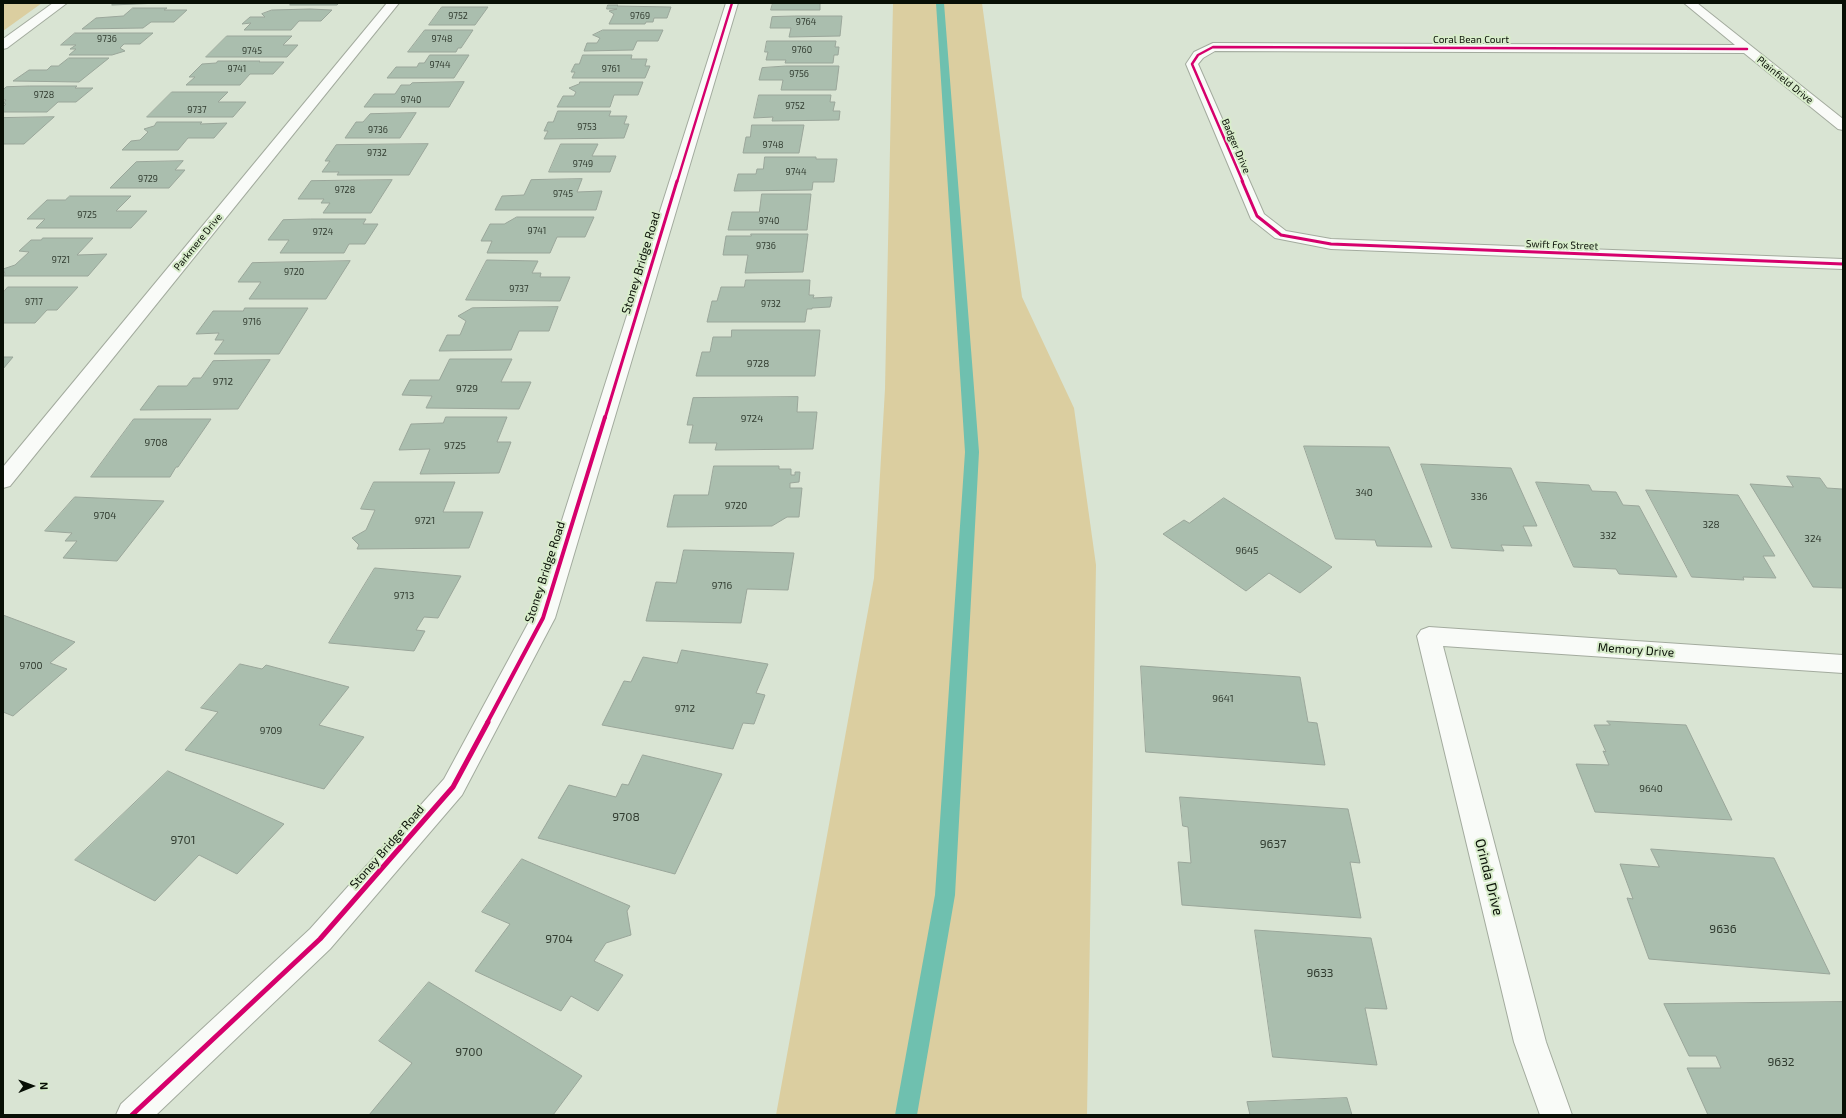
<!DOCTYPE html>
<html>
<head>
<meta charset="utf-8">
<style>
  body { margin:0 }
  #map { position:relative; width:1846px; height:1118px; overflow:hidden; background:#d9e4d3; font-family:"Exo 2",sans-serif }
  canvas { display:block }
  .frame { position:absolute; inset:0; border:4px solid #080f05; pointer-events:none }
  .north { position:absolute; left:12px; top:1066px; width:40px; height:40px; -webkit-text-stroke:3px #d8eccb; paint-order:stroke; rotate:89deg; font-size:11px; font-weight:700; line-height:16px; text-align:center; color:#080f05 }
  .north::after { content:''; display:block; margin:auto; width:14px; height:18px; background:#080f05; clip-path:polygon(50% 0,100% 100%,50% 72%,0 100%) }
</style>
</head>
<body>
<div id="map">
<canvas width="1846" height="1118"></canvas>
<div class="frame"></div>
<div class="north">N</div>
</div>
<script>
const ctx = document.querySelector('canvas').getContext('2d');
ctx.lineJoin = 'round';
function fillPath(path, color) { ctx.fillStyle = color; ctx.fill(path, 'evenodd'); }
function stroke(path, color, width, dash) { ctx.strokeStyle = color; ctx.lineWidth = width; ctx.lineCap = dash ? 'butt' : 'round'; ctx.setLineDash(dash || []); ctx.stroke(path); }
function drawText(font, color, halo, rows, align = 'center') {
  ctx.font = font + ' "Exo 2",sans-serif'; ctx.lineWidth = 4; ctx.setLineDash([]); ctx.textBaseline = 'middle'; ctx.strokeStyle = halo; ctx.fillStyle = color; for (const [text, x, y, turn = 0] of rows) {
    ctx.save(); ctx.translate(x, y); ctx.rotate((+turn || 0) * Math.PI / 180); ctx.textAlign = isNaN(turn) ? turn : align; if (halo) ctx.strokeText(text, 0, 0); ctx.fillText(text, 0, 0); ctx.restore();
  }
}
fillPath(new Path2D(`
  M3 3H42L3 31Z
  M893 3H982L1022 297 1074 408 1096 565 1087 1115H776L874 578 885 389Z`), '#dbcea0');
fillPath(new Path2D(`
  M936 3H944L979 452 955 895 917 1115H895L935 895 965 452Z`), '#6fc0af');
const building = new Path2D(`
  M114 3H160L112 5Z
  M292 3H339L337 5H290Z
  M773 3H820V10H771Z
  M608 5H618L617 6 671 7 667 18H654L653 22H646L645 24H609L614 14 609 11 617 9H607Z
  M442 7H488L475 25H429Z
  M133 8H167L164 10H187L174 22H151L143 28 82 29 96 18 123 16Z
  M272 10 310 9 332 10 321 21H299L291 30H244L251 23 242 24 250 17H265L262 14Z
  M795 16H842L840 36 789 37 791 28H770L772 17Z
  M425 30H473L461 48H458L456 52H408Z
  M603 30H663L658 41H637L633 50 584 51 587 43H597L600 38 593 35Z
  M75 33H153L140 44H124L120 48 125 51 112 55H69L76 49H70L76 45H61Z
  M227 36H292L283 45H298L287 57H206Z
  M767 41H836L835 47H839L838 55H834L833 63H785L786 60H766L768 52H765Z
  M430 55H469L454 78H387L396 67H417L419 63H424Z
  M583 55H632L631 59H647L645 66H650L645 78H572L575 72H571L575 64H579Z
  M69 58H109L79 82 13 81 29 70H47L51 66H58Z
  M218 61H260L259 62H284L273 74H250L240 85H186L195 77H189L202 64 216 63Z
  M786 66H839L836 90H781L783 80H759L762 68Z
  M464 82 449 107H364L374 94H395L401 85H410L412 83Z
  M580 82H643L638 95H614L610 107H557L563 96H574L576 92 569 88 579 84Z
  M30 86H77L75 88H93L76 102H58L47 112H3V107L6 104H3L6 100H3V90L6 87Z
  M172 92H228L218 102H246L233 117H147Z
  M759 95H831L830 102H835L833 111H840L839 120 772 121 773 117 754 118Z
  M558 111H611L609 116H627L624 124H629L624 138 544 139 548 131H544L548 122H553Z
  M416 113 400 138H345L356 122H363L370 114Z
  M54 117 24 144H3V118Z
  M157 122H202L200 124 227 123 214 138H188L178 150H122L131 141 140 140 148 132 144 129 154 126Z
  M752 125H804L799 153H743L746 137H750Z
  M428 144 409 175H337L339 172H322L330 161H325L336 145Z
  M561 144H598L592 156H616L610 172H549Z
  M765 157H816V159H837L834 182H813L812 190 734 191 738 174H756L757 169H763Z
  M183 161 175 170H185L169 188H110L136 162Z
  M582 179 577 192 602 191 596 210H495L502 196 524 195 531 180Z
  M392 180 371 213H323L330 203H321L324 199H298L311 181Z
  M762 194H811L807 230H728L732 212H759Z
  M70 196H131L116 211H147L131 228H36L45 219H27L47 200H65Z
  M517 217H594L585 237H557L550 253H487L492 241H481L490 224H504Z
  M311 219H366L363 224H378L365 244H349L344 253H280L289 240H268L283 220Z
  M751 234H808L803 272 745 273 748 255H723L726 236H751Z
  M43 238H93L77 255 107 254 88 276H4L5 274 3 269 15 265 29 252 19 251 31 240H41Z
  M487 260 538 261 532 273H541L540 277H570L560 301 466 300Z
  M350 261 326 299H249L261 282H238L252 263Z
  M746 280H810L809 295H814L813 298 832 297 830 307 812 308V309H807L805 322H707L712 301H717L721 287H744Z
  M8 287H78L57 310H47L35 323H3V293Z
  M558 307 549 331H519L511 350 439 351 447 335H460L466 321 458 316 472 308Z
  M245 308H308L279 354H214L224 340H215L219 333 196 334 213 311H243Z
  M732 330H820L815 376H696L702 352H710L713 337H731Z
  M3 357H13L3 369Z
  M450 359H512L501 382H531L519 409 426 408 432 396 402 395 410 380H439Z
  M270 360 238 409 140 410 158 386H187L193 378H201L213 361Z
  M798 397 797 412H817L813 449 715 450 717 443H689L693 425H687L693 398Z
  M446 417H507L497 442H511L499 473 420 474 430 449 399 450 411 424 443 423Z
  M134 419H211L178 467H176L170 477H91Z
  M1304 446 1389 447 1432 547 1377 546 1375 540 1336 539Z
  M1421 464 1511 468 1537 526H1523L1532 546 1501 545 1504 551 1452 548Z
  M714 466H779V469H791V475H795V472H800L799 482 790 483V488H802L799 517H787L772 526 667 527 674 495H708Z
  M1787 476 1820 478 1827 488 1842 489 1843 491V588L1813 587 1750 484 1793 487Z
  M374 482H455L443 512H483L469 548 357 549 359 545 352 538 366 530 375 510 361 509Z
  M1536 482 1589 485 1592 491 1616 492 1623 505 1639 506 1677 577 1619 574 1616 569 1574 567Z
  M1646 490 1738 495 1775 556H1763L1776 578 1743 577 1744 580 1692 577Z
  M75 497 164 501 117 561 63 558 77 541H65L72 533 45 531Z
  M1224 498 1332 567 1300 593 1269 573 1246 591 1163 534 1184 520 1189 523Z
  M684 550 794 553 788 590 747 589 741 623 646 621 656 582 676 583Z
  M375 568 461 576 438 618 424 617 416 630 425 631 414 651 329 643Z
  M3 615 75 642 50 663 67 669 13 716 3 712Z
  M682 650 768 664 756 693 765 695 754 724 743 723 733 749 602 725 624 681 631 682 643 657 677 663Z
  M240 664 262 669 266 665 349 687 319 725 364 737 324 789 185 750 218 712 201 708Z
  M1141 666 1300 677 1308 722 1317 723 1325 765 1146 752Z
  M1607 721 1686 725 1732 820 1595 812 1576 764 1609 765 1603 751 1606 752 1594 725H1610Z
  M643 755 722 774 675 874 538 838 569 785 616 797 622 784 628 785Z
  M168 771 284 824 237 874 199 855 155 901 75 860Z
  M1180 797 1348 809 1360 863 1350 862 1361 918 1182 905 1178 862 1191 863 1188 827 1183 826Z
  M1651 849 1774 858 1830 974 1649 959 1627 898 1633 899 1620 864 1659 867Z
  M522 859 630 906 627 911 631 935 606 943 594 961 623 975 598 1011 571 996 561 1011 475 971 510 924 482 912Z
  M1255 930 1371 938 1387 1009 1365 1008 1377 1065 1273 1057Z
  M429 982 582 1076 553 1115H369L412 1063 379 1041Z
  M1843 1002V1115H1708L1687 1068H1721L1716 1056H1689L1664 1004Z
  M1347 1098 1352 1115H1250L1247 1102Z`);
fillPath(building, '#aabeae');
stroke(building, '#9aa69a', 1);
const street = new Path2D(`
  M53 3H67L7 48 3 49V39Z
  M387 3H399L10 486 3 488V467Z
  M726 3H738L555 618 462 795 330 949 156 1115H116L121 1104 310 929 444 779 531 618Z
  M1684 3H1697L1843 119V130L1838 129 1744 53 1215 51 1203 58 1198 64 1264 214 1286 231 1331 239 1843 259V269L1331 249 1275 238 1251 219 1186 64 1194 52 1213 43 1735 45Z
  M1429 627 1843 655V673L1443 646 1546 1042 1572 1115H1540L1514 1042 1417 636 1421 630Z`);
stroke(street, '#a3ab9e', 2);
fillPath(street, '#f9fbf8');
stroke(new Path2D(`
  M677 182 732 3
  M1243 182 1192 64 1198 55 1213 47 1747 49`), '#d6006c', 2.5);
stroke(new Path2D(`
  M1242 181 1257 216 1281 235 1331 244 1843 264
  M605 418 677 181`), '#d6006c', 3);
stroke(new Path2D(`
  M487 723 543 618 605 417`), '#d6006c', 4);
stroke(new Path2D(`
  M132 1115 320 939 453 787 488 722`), '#d6006c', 5);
drawText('9px', '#303b2f', null, [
  ["9752",458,16],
  ["9769",640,16],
  ["9764",806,22],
  ["9736",107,39],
  ["9748",442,39],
  ["9760",802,50],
  ["9745",252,51],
  ["9744",440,65],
  ["9741",237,69],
  ["9761",611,69],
  ["9756",799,74],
  ["9728",44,95],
  ["9740",411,100],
  ["9752",795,106],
  ["9737",197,110],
  ["9753",587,127],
  ["9736",378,130],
  ["9748",773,145],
  ["9732",377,153],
  ["9749",583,164],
  ["9744",796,172],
  ["9729",148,179],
  ["9728",345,190],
  ["9745",563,194],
  ["9725",87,215],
  ["9740",769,221],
  ["9741",537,231],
  ["9724",323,232],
  ["9736",766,246],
  ["9721",61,260],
  ["9720",294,272],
  ["9737",519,289],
  ["9717",34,302],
  ["9732",771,304],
  ["9716",252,322]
]);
drawText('10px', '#080f05', '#d8eccb', [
  ["Coral Bean Court",1471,40],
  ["Plainfield Drive",1785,80,39],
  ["Badger Drive",1236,146,67],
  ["Parkmere Drive",198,242,-51],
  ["Swift Fox Street",1562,245,2]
]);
drawText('10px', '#303b2f', null, [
  ["9728",758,364],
  ["9712",223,382],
  ["9729",467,389],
  ["9724",752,419],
  ["9708",156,443],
  ["9725",455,446],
  ["340",1364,493],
  ["336",1479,497],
  ["9720",736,506],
  ["9704",105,516],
  ["9721",425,521],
  ["328",1711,525],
  ["332",1608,536],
  ["324",1813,539],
  ["9645",1247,551],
  ["9716",722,586],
  ["9713",404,596],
  ["9700",31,666],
  ["9641",1223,699],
  ["9712",685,709],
  ["9709",271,731],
  ["9640",1651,789]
]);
drawText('12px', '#080f05', '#d8eccb', [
  ["Stoney Bridge Road",641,263,-73],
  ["Stoney Bridge Road",545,572,-72],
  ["Memory Drive",1636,650,4],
  ["Stoney Bridge Road",387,847,-49]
]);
drawText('12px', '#303b2f', null, [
  ["9708",626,817],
  ["9701",183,840],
  ["9637",1273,844],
  ["9636",1723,929],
  ["9704",559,939],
  ["9633",1320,973],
  ["9700",469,1052],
  ["9632",1781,1062]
]);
drawText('14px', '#080f05', '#d8eccb', [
  ["Orinda Drive",1489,877,76]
]);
</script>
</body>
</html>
